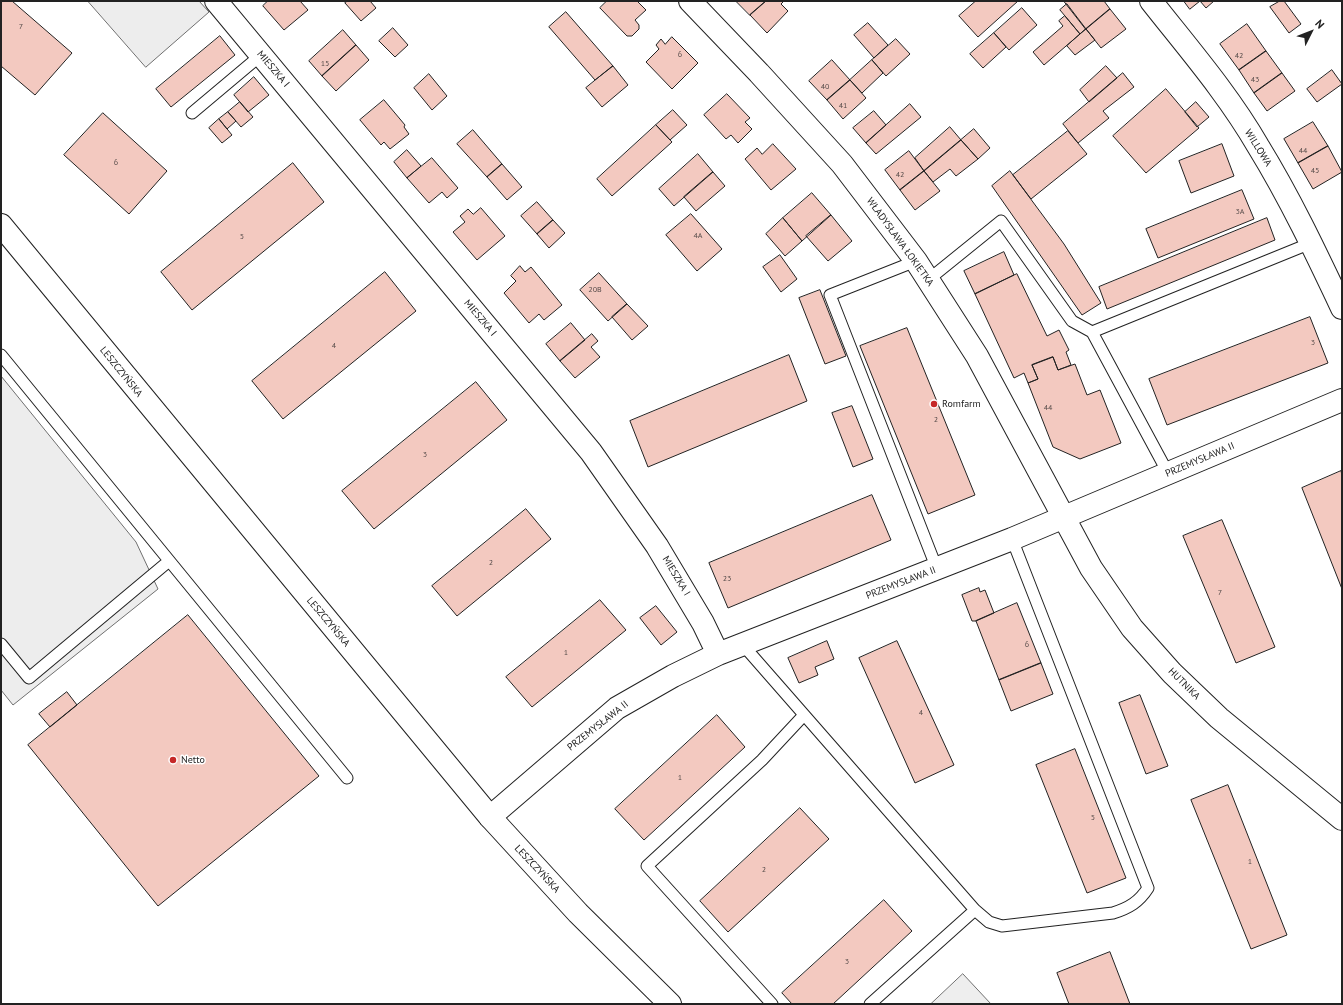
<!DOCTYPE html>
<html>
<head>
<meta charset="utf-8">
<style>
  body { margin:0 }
  #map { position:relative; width:1343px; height:1005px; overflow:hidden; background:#fff; font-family:"PT Sans",sans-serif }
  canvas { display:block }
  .frame { position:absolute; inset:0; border:2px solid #222; pointer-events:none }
  .north { position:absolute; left:1291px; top:12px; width:40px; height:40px; -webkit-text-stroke:3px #fff; paint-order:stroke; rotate:48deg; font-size:11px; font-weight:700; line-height:16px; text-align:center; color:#222 }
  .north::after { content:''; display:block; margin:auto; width:14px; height:18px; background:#222; clip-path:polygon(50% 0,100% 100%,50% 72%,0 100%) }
</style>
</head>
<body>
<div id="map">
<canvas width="1343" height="1005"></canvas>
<div class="frame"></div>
<div class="north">N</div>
</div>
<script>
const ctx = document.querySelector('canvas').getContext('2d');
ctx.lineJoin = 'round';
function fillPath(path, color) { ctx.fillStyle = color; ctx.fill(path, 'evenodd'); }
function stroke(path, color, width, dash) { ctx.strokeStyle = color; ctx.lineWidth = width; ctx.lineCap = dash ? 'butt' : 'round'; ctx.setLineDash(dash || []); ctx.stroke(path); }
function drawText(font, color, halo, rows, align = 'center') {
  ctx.font = font + ' "PT Sans",sans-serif'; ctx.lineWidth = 3; ctx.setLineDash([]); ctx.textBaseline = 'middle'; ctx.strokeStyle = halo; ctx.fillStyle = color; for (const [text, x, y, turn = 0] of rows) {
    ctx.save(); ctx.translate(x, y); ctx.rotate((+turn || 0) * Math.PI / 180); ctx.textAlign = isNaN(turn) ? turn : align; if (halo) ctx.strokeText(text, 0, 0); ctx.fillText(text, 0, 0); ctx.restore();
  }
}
const green = new Path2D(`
  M963 974 991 1004H931Z`);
fillPath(green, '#eee');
stroke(green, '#6f6f6f', 1);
const parking = new Path2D(`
  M88 1H199L209 12 146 67Z
  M1 376 136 542 158 589 13 705 1 690Z`);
fillPath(parking, '#ededed');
stroke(parking, '#6f6f6f', 1);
const building = new Path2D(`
  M1 1H12L72 53 35 95 1 66Z
  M268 1H300L308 10 284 30 263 6Z
  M348 1H370L376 8 361 21 345 3Z
  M607 1H637L646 10 635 20 639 25V29L632 36H627L600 8Z
  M736 1H766L750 15Z
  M766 1H784L781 4 788 11 767 33 750 15Z
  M976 1H1018L978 37 959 16Z
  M1064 1H1104L1110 9 1086 29Z
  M1184 1H1214L1206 8 1200 1 1190 9Z
  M1280 1H1284L1301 24 1289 33 1270 7Z
  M1067 4 1086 29 1080 34 1060 10Z
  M1022 8 1037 25 1009 50 994 33Z
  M1110 9 1126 29 1101 48 1086 29Z
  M566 12 613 66 595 80 549 27Z
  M1065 16 1080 34 1044 65 1033 52 1063 26 1059 21Z
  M868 23 888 45 874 58 854 35Z
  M1247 24 1266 51 1239 70 1220 44Z
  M393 28 408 45 395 57 379 41Z
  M1086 29 1095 40 1075 55 1067 46Z
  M343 30 356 45 322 76 309 61Z
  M994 33 1006 47 983 68 970 54Z
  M220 36 235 55 171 107 156 89Z
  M672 37 698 63 672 89 646 62 659 49 656 45 661 39 665 44Z
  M896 39 910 54 886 76 872 60Z
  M356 45 369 60 336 91 322 76Z
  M1266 51 1282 73 1254 93 1239 70Z
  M832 60 850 80 827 100 809 81Z
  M872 60 883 73 862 93 850 80Z
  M613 66 628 85 602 107 586 88Z
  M1106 66 1117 78 1089 102 1080 90Z
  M1332 70 1342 84 1317 102 1307 89Z
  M1123 73 1134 87 1103 111 1109 118 1078 143 1063 124Z
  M1282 73 1295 91 1267 111 1254 93Z
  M429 74 447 96 432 110 414 88Z
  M254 77 269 95 248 112 234 95Z
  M850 80 866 98 843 119 827 100Z
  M1166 89 1199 128 1146 173 1113 136Z
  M727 94 750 118 745 122 752 129 738 143 731 135 726 139 704 115Z
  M384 100 405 125 404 127 409 134 390 149 384 142 381 145 360 120Z
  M240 102 253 117 241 127 228 112Z
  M1196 102 1209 117 1197 127 1185 112Z
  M910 104 921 117 876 154 866 143Z
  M673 110 687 125 670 140 656 125Z
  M874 111 886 125 866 143 853 128Z
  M228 112 236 121 227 129 219 119Z
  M103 113 167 171 129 214 64 155Z
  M219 119 232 135 222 143 209 128Z
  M1313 122 1328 146 1298 163 1284 139Z
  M656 125 672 142 612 196 597 179Z
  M950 127 961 140 924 171 915 158Z
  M974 129 990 148 978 159 961 140Z
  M473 130 502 164 487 177 457 144Z
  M1068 131 1087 154 1031 199 1013 175Z
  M961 140 978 159 956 176 950 169 933 182 924 171Z
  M773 144 796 169 771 190 745 159 757 148 762 154Z
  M1222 144 1234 176 1191 193 1179 161Z
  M1328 146 1342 172 1313 189 1298 163Z
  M407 150 421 166 407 178 394 162Z
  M909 151 924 171 900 190 885 170Z
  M698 154 713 172 674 206 659 189Z
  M432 158 458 188 447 198 442 192 429 203 407 178Z
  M293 163 324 202 192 310 161 272Z
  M502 164 522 187 507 200 487 177Z
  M924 171 940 191 915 210 900 190Z
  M1010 171 1064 244 1101 303 1082 315 992 186Z
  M713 172 725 186 696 211 684 197Z
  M1242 190 1254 219 1158 258 1146 229Z
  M812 193 831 215 802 241 783 218Z
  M537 202 553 220 537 234 521 216Z
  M481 208 505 236 477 260 453 232 465 222 460 216 468 209 473 214Z
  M691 214 722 249 697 271 666 235Z
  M831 215 852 241 828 261 806 236Z
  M783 218 802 241 785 256 766 234Z
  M1267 218 1275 240 1107 309 1099 287Z
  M553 220 565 233 549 248 537 234Z
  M1004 252 1014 275 975 294 964 271Z
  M780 255 797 279 781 292 763 267Z
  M520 266 525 272 531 267 562 305 544 320 539 314 529 323 504 293 516 281 511 276Z
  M385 272 416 311 283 419 252 381Z
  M599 273 627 304 608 321 580 290Z
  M1017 274 1047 336 1059 330 1069 350 1066 352 1071 365 1058 370 1053 357 1032 365 1038 379 1028 383 1024 373 1014 378 975 294Z
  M820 290 846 356 825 364 799 298Z
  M627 304 648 326 632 340 612 317Z
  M1310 317 1328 363 1167 425 1149 379Z
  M571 323 585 340 560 361 546 344Z
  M907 328 975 495 928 514 860 346Z
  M592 334 598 341 591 347 600 357 575 378 560 361Z
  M789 355 807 401 648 467 630 421Z
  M1053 357 1058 370 1075 364 1087 395 1100 390 1121 443 1080 459 1053 447 1028 383 1038 379 1032 365Z
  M476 382 507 420 374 529 342 491Z
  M852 406 873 459 853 467 832 413Z
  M1341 471 1342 475V589L1302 488Z
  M872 495 891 540 728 608 709 563Z
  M526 509 551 539 457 616 432 586Z
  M1222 520 1275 647 1236 663 1183 536Z
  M979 588 980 592 985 590 994 613 976 621H972L962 595Z
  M600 600 626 630 532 707 506 677Z
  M1017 603 1041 663 999 680 976 621Z
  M656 606 677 632 661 645 640 618Z
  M188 615 319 776 158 906 28 745Z
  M827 641 834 659 815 667 818 675 799 683 788 658Z
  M897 641 954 765 915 783 859 658Z
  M1041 663 1053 694 1011 711 999 680Z
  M67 692 77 705 50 727 39 714Z
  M1140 695 1168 766 1146 774 1119 703Z
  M717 715 745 747 644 840 615 809Z
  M1075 749 1126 878 1087 893 1036 765Z
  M1228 785 1287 935 1251 949 1191 800Z
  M800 808 829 839 728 932 700 901Z
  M884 900 912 931 833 1004H792L782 993Z
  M1110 952 1130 1004H1069L1057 973Z`);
fillPath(building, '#f3c9c0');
stroke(building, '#222', 1);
const lane = new Path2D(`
  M192 113 261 55
  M916 261 830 295 937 569
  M928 280 1001 221 1072 321 1092 332 1168 473
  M1092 332 1311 243
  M1 355 347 778
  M1 644 29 678 169 561
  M743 645 975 910 989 922 1002 926 1113 913C1129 908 1139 902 1148 888L1012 539
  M772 1004 647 866 762 760 804 715
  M870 1004 975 910`);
const street = new Path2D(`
  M216 1 591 452 657 546 703 623 718 654
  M690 1 759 73 842 164 916 261 977 356 1091 568 1132 628 1172 673 1219 718 1342 819
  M1151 1C1188 48 1228 94 1258 146 1290 198 1316 253 1342 308
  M490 817 617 708 673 676 718 654 1012 539 1342 400`);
const secondary = new Path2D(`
  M1 225 490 817 578 913 670 1004`);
stroke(lane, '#222', 13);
stroke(street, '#222', 24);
stroke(secondary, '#222', 24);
stroke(lane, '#fff', 11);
stroke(street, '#fff', 22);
stroke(secondary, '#fff', 22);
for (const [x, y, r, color] of [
  [934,404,4,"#c62828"],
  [173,760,4,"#c62828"]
]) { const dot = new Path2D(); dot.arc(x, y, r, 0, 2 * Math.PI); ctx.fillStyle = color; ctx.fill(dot); stroke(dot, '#fff', 1.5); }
drawText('8px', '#564c4a', null, [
  ["7",21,27],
  ["6",680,55],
  ["42",1239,56],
  ["15",325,64],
  ["43",1255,80],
  ["40",825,87],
  ["41",843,106],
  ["44",1303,151],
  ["6",116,163],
  ["45",1315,171],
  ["42",900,175],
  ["3A",1240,212],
  ["4A",698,236],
  ["5",242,237],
  ["20B",595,290],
  ["3",1313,343],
  ["4",334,346],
  ["44",1048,408],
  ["2",936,420],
  ["3",425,455],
  ["2",491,563],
  ["23",727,579],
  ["7",1220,593],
  ["6",1027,645],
  ["1",566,653],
  ["4",921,713],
  ["1",680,778],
  ["5",1093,818],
  ["1",1250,862],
  ["2",764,870],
  ["3",847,962]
]);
drawText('10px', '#222', '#fff', [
  ["MIESZKA I",273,69,50],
  ["WILLOWA",1258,148,58],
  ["WŁADYSŁAWA ŁOKIETKA",900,242,54],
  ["MIESZKA I",480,318,50],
  ["LESZCZYŃSKA",121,372,51],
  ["PRZEMYSŁAWA II",1200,460,-23],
  ["MIESZKA I",676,576,59],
  ["PRZEMYSŁAWA II",901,583,-21],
  ["LESZCZYŃSKA",328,622,50],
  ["HUTNIKA",1184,684,45],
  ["PRZEMYSŁAWA II",598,726,-38],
  ["LESZCZYŃSKA",537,869,47]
]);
drawText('10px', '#222', '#fff', [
  ["Romfarm",942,404],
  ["Netto",181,760]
], 'left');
</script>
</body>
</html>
